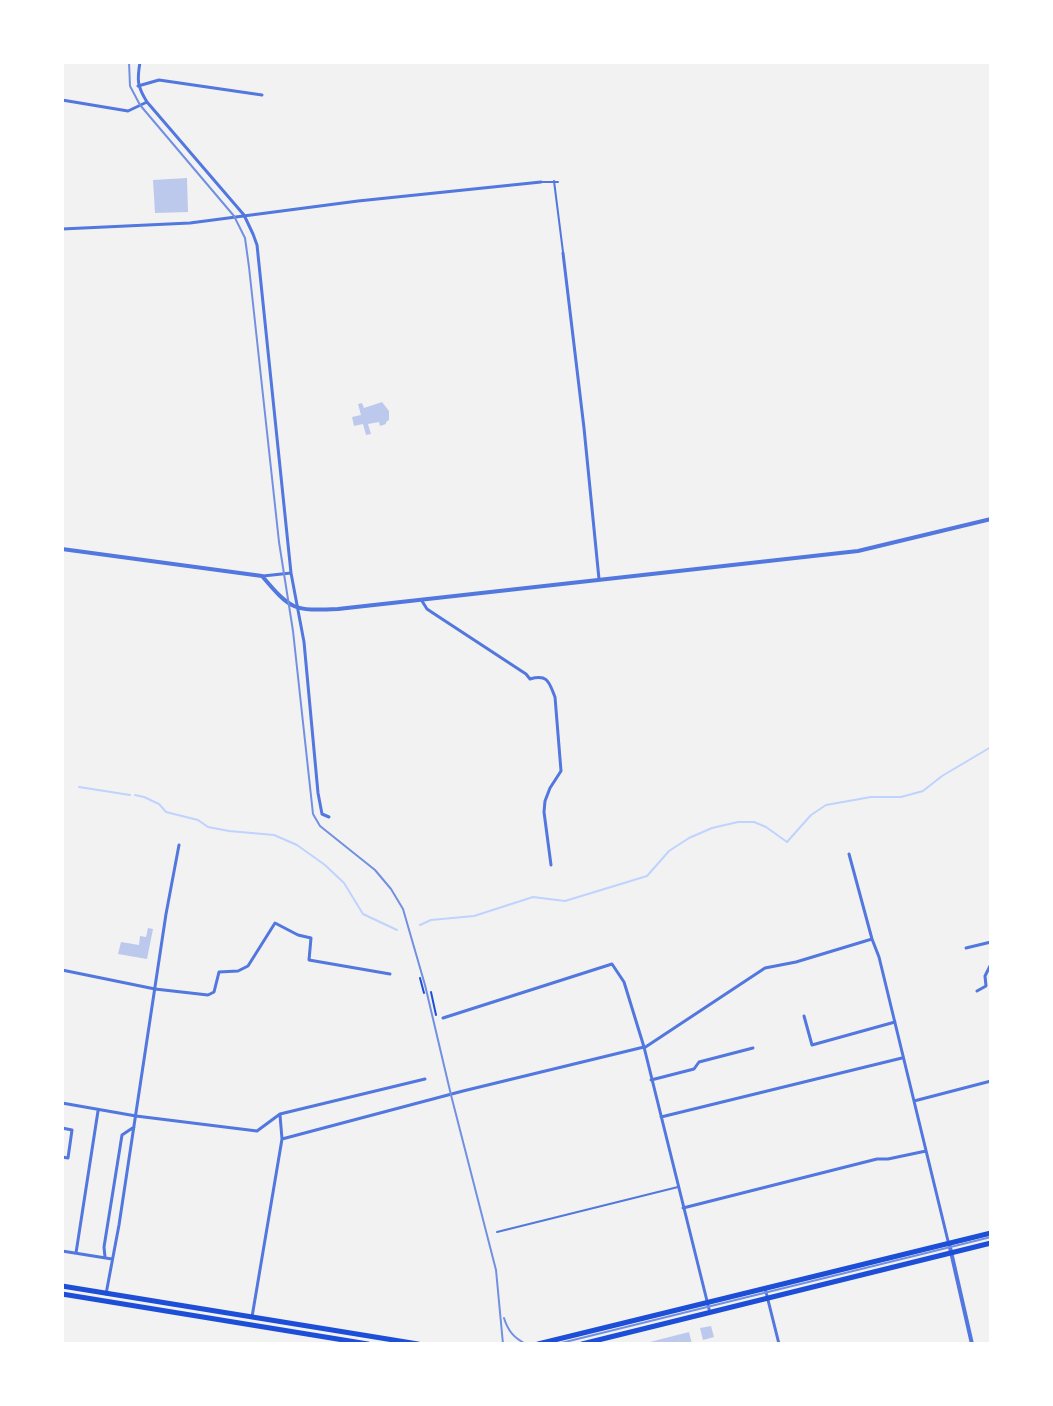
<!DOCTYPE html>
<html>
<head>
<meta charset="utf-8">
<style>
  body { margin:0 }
  #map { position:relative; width:1053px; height:1406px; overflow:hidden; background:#f2f2f2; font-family:Helvetica,sans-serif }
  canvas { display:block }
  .frame { position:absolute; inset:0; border:64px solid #fff; pointer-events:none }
</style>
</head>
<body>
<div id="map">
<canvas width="1053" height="1406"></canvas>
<div class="frame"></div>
</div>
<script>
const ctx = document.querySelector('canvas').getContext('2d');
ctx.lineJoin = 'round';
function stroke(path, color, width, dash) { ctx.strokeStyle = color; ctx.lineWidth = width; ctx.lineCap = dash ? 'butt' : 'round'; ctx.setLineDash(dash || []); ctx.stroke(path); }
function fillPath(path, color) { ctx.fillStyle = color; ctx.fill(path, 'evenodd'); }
stroke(new Path2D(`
  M79 787 130 795
  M135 795 144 797 159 804 166 812 198 820 208 827 229 831 274 835 297 845 325 865 344 883 363 914 397 930
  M420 925 431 920 474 916 533 897 565 901 647 876 669 851 689 838 712 828 738 822H754L766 827 787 842 811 815 826 805 871 797H901L923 791 942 776 991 747`), '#bfd3fe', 2);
fillPath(new Path2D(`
  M187 178 188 212 155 213 153 180Z
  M382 402 389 411V420L386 422V424L380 426 379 422 368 424 371 434 366 435 363 424 354 426 352 417 361 415 358 404 362 403 364 408Z
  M148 928 153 929 147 959 118 954 121 942 139 945 140 936 146 937Z
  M711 1326 714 1337 703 1340 700 1328Z
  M689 1332 692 1344H646V1343Z`), '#bdc9ec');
stroke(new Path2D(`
  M420 978 424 993
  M431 992 436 1015`), '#1d4ed8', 2);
stroke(new Path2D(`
  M554 181 563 252
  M542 182H558
  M497 1232 678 1187`), '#5277de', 2);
stroke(new Path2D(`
  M140 62C137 80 137 86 147 102L244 215 253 234 257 245 291 573 304 642 318 793 322 814 329 817
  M138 86 159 80 262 95
  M62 100 128 111 147 102
  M62 229 190 223 358 201 541 182
  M563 253 584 428 599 579
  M263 576 291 573
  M422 601 427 609 436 615 526 674 530 679C548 674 549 682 555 697L561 771 550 788 545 801 544 812 551 865
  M849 854 872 939 879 957 948 1241
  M966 948 991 942
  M62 970 155 989 208 995 214 992 219 972 238 971 248 966 275 923 298 935 311 938 309 960 390 974
  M977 991 986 986 985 976 991 964
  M804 1016 812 1045 895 1022
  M443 1018 612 964 624 982 644 1047 710 1313
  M644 1048 765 968 796 962 872 939
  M651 1080 694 1069 699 1062 753 1048
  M914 1101 991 1081
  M62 1103 136 1116 257 1131 280 1114 425 1079
  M661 1117 902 1058
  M62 1128 72 1130 68 1158 62 1157
  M282 1139 463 1091 644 1047
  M683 1208 877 1159H888L926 1151
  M62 1251 112 1259
  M76 1253 98 1111
  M105 1257 104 1247 122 1135 134 1127
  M765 1288 779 1344
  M106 1294 119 1225 166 914 179 845
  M252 1317 282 1139 280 1115`), '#5277de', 3);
stroke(new Path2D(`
  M62 549 262 576C291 610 293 611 338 609L858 551 991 519
  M949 1243 972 1344`), '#5277de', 4);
stroke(new Path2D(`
  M62 1286 418 1344
  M62 1294 368 1344
  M538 1344 991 1233
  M582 1344 991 1243`), '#1d4ed8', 5);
stroke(new Path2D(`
  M129 62 130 86 140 105 234 216 245 238 249 267 279 542 293 631 313 814 320 826 375 870 391 889 403 909 425 985 451 1095 496 1270 503 1344
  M504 1318C508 1331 514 1338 526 1344
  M557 1344 991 1237`), '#7290e2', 2);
</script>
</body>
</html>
